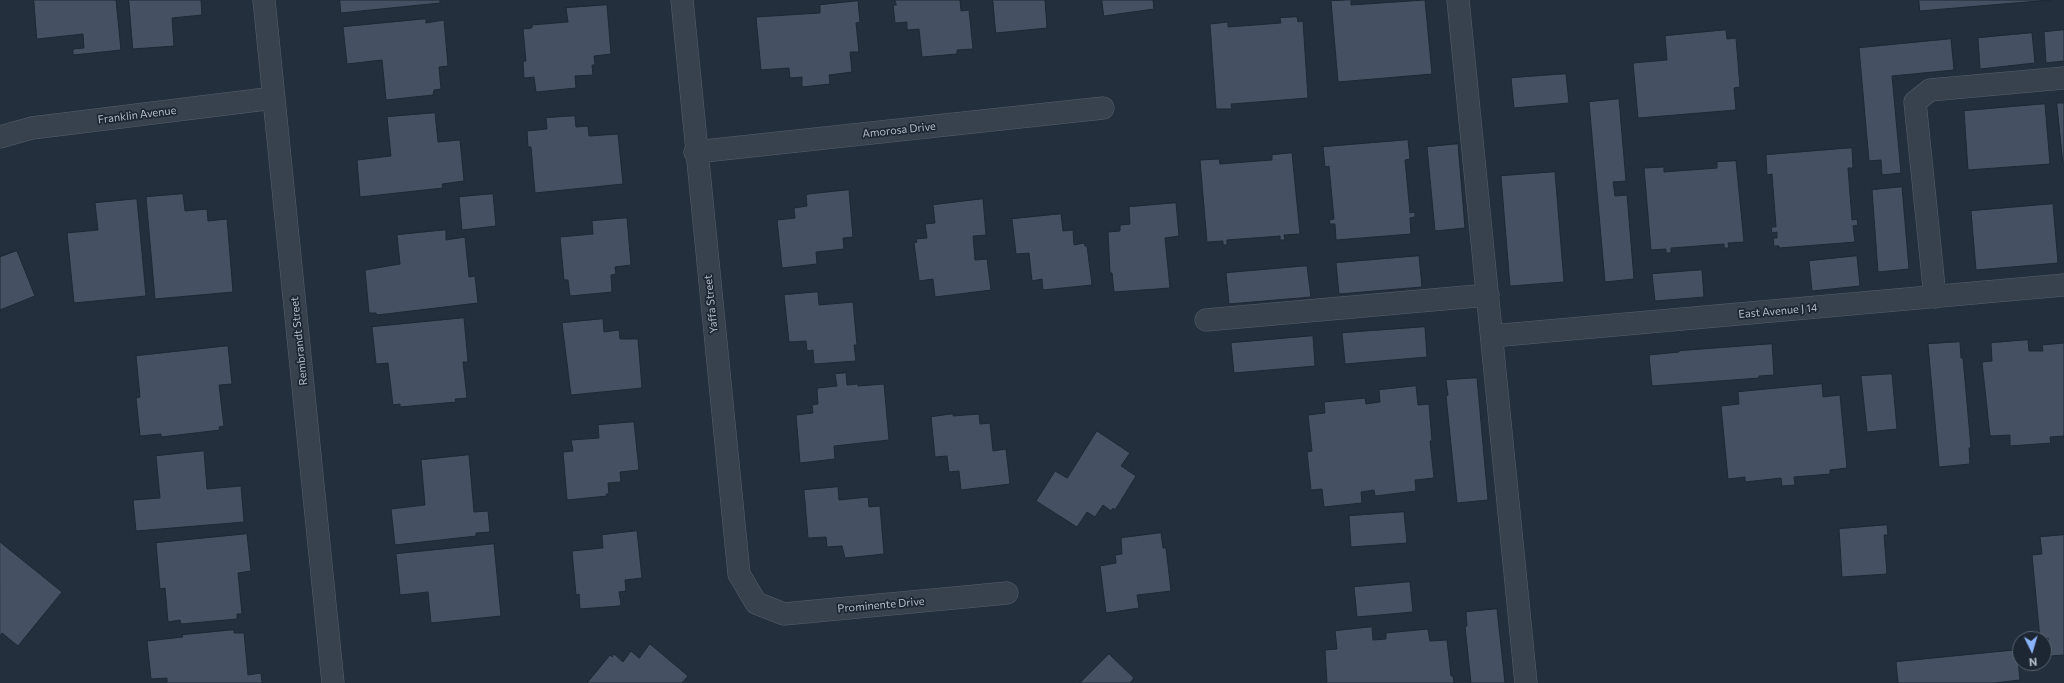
<!DOCTYPE html>
<html>
<head>
<meta charset="utf-8">
<style>
  body { margin:0 }
  #map { position:relative; width:2064px; height:683px; overflow:hidden; background:#242f3e; font-family:Commissioner,sans-serif }
  canvas { display:block }
  .north { position:absolute; left:2012px; top:631px; width:40px; height:40px; box-sizing:border-box; background:#1d2633; border:1px solid #59626f; border-radius:50%; rotate:175deg; font-size:11px; font-weight:700; line-height:16px; text-align:center; color:#b4bcc9 }
  .north::after { content:''; display:block; margin:auto; width:14px; height:18px; background:#8ab4f8; clip-path:polygon(50% 0,100% 100%,50% 72%,0 100%) }
</style>
</head>
<body>
<div id="map">
<canvas width="2064" height="683"></canvas>
<div class="north">N</div>
</div>
<script>
const ctx = document.querySelector('canvas').getContext('2d');
ctx.lineJoin = 'round';
function fillPath(path, color) { ctx.fillStyle = color; ctx.fill(path, 'evenodd'); }
function stroke(path, color, width, dash) { ctx.strokeStyle = color; ctx.lineWidth = width; ctx.lineCap = dash ? 'butt' : 'round'; ctx.setLineDash(dash || []); ctx.stroke(path); }
function drawText(font, color, halo, rows, align = 'center') {
  ctx.font = font + ' Commissioner,sans-serif'; ctx.lineWidth = 3.5; ctx.setLineDash([]); ctx.textBaseline = 'middle'; ctx.strokeStyle = halo; ctx.fillStyle = color; for (const [text, x, y, turn = 0] of rows) {
    ctx.save(); ctx.translate(x, y); ctx.rotate((+turn || 0) * Math.PI / 180); ctx.textAlign = isNaN(turn) ? turn : align; if (halo) ctx.strokeText(text, 0, 0); ctx.fillText(text, 0, 0); ctx.restore();
  }
}
const building = new Path2D(`
  M34 0H116L121 50 73 55V49L84 48 83 34 37 39Z
  M129 0H201L202 15 172 18 174 46 133 49Z
  M340 0H440V3L341 13Z
  M895 0H960L961 11 969 10 973 49 957 50V54L922 57 919 29 907 30V22L895 23 893 5H896Z
  M993 0H1045L1047 28 996 33Z
  M1102 0H1153L1154 9 1104 16Z
  M1351 0V5L1425 0 1432 74 1338 82 1331 1Z
  M1919 0H2051L1920 11Z
  M858 1 860 22 856 23 859 52H850L852 72 829 75 830 84 802 87V77L790 78 789 68 761 70 756 17 820 13V5Z
  M607 5 611 54 594 56 595 65H592L593 75 575 76 576 88 536 92 534 77 524 78 523 61H526L523 29 532 28V25L568 22 566 8Z
  M1297 17 1298 22 1303 21 1308 98 1231 104 1232 109H1216L1210 24 1228 22V27L1281 23 1280 18Z
  M426 19V23L444 20 448 66 439 67 441 89 434 90 433 95 386 100 382 60 347 64 343 27Z
  M1726 30 1727 39 1736 38 1740 87 1734 88 1736 110 1638 118 1633 63 1667 60 1665 36Z
  M2064 30V61L2046 63 2044 32Z
  M2032 33 2035 63 1980 69 1978 38Z
  M1951 39 1954 70 1892 76 1901 173 1882 175 1881 160 1869 161 1859 48Z
  M1566 74 1569 103 1514 108 1511 78Z
  M1619 99 1626 181 1613 182 1615 196 1627 195 1634 279 1605 282 1589 102Z
  M2057 103H2064V162H2063Z
  M2045 104 2050 164 1968 170 1964 111Z
  M435 113 438 142 460 140 464 181 442 184 443 188 360 197 357 160 391 156 387 117Z
  M575 116 576 127 588 126 589 136 618 134 623 184 535 193 531 147H528L527 131 547 129 546 118Z
  M1408 140 1410 159 1405 160 1410 213 1415 212V217L1410 218 1411 234 1336 240 1335 224H1330L1329 220 1334 219 1329 166 1325 167 1323 147Z
  M1458 144 1465 228 1435 231 1427 147Z
  M1852 148 1853 168H1848L1852 220 1857 219 1858 225 1853 226 1855 242 1779 248V246H1774L1773 238H1777V232L1772 233 1771 227H1776L1772 174 1767 175 1766 155Z
  M1292 153 1300 234 1284 235 1285 240H1280V236L1227 240V245H1223V241L1207 242 1200 160 1219 159 1220 164 1272 160V155Z
  M1736 161 1744 242 1728 243 1729 248H1724V244L1671 248V253H1666V249L1651 250 1644 168 1664 167V172L1717 168V162Z
  M1555 172 1564 282 1510 286 1501 176Z
  M1902 187 1909 269 1878 272 1872 190Z
  M849 190 853 237 843 238 844 249 816 252 817 264 782 268 777 220 795 218 794 208 807 206 806 195 809 194Z
  M183 194 185 211 207 209 208 221 227 219 233 292 155 299 146 197Z
  M493 194 496 226 462 230 459 197Z
  M137 199 146 296 74 303 67 233 98 230 95 203Z
  M983 199 986 235 973 236 975 260 987 259 991 290 935 297 933 279 919 281 914 243 917 242 916 239 927 238 925 224 935 223 933 205Z
  M1176 203 1179 236 1165 238 1170 288 1114 292 1112 273H1110L1108 232 1120 231V225L1130 224 1129 207Z
  M2053 204 2058 263 1976 270 1971 211Z
  M1061 214 1063 231 1073 230 1074 245 1084 243 1085 246H1087L1092 285 1043 290 1042 279 1032 281 1029 253 1016 254 1012 219Z
  M627 218 631 265 615 267 616 274 611 275 612 292 570 296 568 280H564L560 237 593 234 592 221Z
  M446 230V240L465 237 469 277 475 276 478 303 377 315 376 313H369L365 270 400 264 397 235Z
  M17 251 35 296 0 310V257Z
  M1419 256 1422 287 1339 294 1336 263Z
  M1857 256 1860 286 1812 291 1809 261Z
  M1307 266 1311 297 1229 304 1226 273Z
  M1702 270 1704 297 1655 301 1652 274Z
  M818 292 819 305 853 302 857 345H854L856 361 814 364 813 350 807 351 806 341 789 342 784 295Z
  M464 318 468 362H463L467 398 455 399 456 402 400 407V404L393 405 388 363 376 364 372 327Z
  M603 319 604 332 619 330 620 339H638L642 388 571 395 562 323Z
  M1425 327 1427 357 1345 364 1342 333Z
  M1313 336 1315 366 1234 373 1231 343Z
  M2028 340 2029 351H2043L2042 345 2064 343V438V436L2050 437 2051 443 2010 446V435L1990 436 1982 362 1992 361 1991 343Z
  M1960 342 1961 358H1963L1971 448H1969L1970 464 1939 467 1928 344Z
  M1772 344 1774 375 1759 376V378L1652 386 1649 355 1679 352V351Z
  M228 346 232 384 219 385 224 426 219 427 220 430 161 437V434L140 436 136 398 140 397 136 356Z
  M846 373 847 385 858 384V386L884 384 889 440 834 446 835 459 800 463 796 415 813 413 812 405 818 404 817 390 818 388 837 386 835 374Z
  M1892 374 1897 429 1867 432 1861 376Z
  M1477 378 1488 500 1457 503 1446 396 1448 395 1446 380Z
  M1822 384 1823 397 1840 395 1847 468 1830 470V474L1794 477 1795 485 1782 486 1781 478 1745 482V477L1728 479 1721 406 1739 404 1738 392Z
  M1416 386 1418 405 1429 404 1432 441H1430L1434 478 1415 480 1416 491 1375 496 1374 490 1361 492 1362 503 1324 507 1322 489 1311 490 1307 452 1312 451 1308 415 1325 413 1324 402 1365 398 1366 404 1380 402 1379 390Z
  M953 414V416L979 414 980 424 990 423 993 451 1006 449 1010 484 961 490 959 471 949 472 947 456 935 457 931 417Z
  M634 422 639 470 620 472 621 482 608 483 609 494H606L607 496 567 500 563 452 573 451 571 440 599 438 598 425Z
  M1097 431 1130 453 1121 466 1136 476 1115 510 1113 508 1111 511 1103 505 1095 517 1087 512 1077 527 1036 501 1055 471 1067 478Z
  M204 451 207 489 241 486 244 522 136 531 133 500 160 498 156 456Z
  M469 455 474 512 488 511 490 532 476 533V536L395 545 391 509 425 505 421 460Z
  M838 487 839 500 868 497 869 507 880 506 884 554 845 558 842 546 827 547 826 537 808 538 804 490Z
  M1404 512 1407 543 1351 547 1349 516Z
  M1887 525 1888 535H1884L1887 574 1842 577 1839 529Z
  M637 531 642 578 625 580 626 591 619 592 621 604 619 606 580 609 579 594 576 595 572 551 603 548 602 535Z
  M1161 533 1163 548H1166L1171 591 1137 595 1139 608 1106 613 1100 566 1116 563 1115 555 1122 554 1121 538Z
  M247 534 251 571 238 573 242 614H237V619L181 624 180 620 168 622 165 588 160 589 156 543Z
  M2064 535V655L2050 656 2048 638 2040 639 2032 555 2042 554 2040 537Z
  M0 542 62 592 18 646 2 633 0 636Z
  M494 544 501 616 431 623 428 592 400 595 396 554Z
  M1410 582 1413 612 1357 617 1354 587Z
  M1497 609 1505 683H1471L1465 627 1467 626 1466 612Z
  M1372 627 1373 640 1386 639V633L1428 629 1430 641 1447 640 1451 676H1453L1454 683H1327L1325 650 1337 649 1335 631Z
  M234 630V633H244L248 675 261 673 262 683H167V678L151 679 147 641 183 637 182 635Z
  M650 644 688 676 682 683H587L610 655 612 657 614 654 623 662 631 651 639 658Z
  M2017 650 2020 680 1994 683H1898L1896 662Z
  M1109 654 1134 678 1130 683H1080Z`);
fillPath(building, '#455162');
stroke(building, '#1f2835', 1);
const minor = new Path2D(`
  M264 0 333 683
  M682 0 739 574 756 603 784 614 1007 593
  M1458 0 1526 683
  M0 137 32 128 274 98
  M695 152 1103 108
  M1935 297 1915 102 1930 90 2064 78
  M1206 320 1488 295
  M1492 336 2064 285`);
stroke(minor, '#565f6c', 23);
stroke(minor, '#38414e', 22);
drawText('11px', '#b4bcc9', '#1d2633', [
  ["Franklin Avenue",137,115,-7],
  ["Amorosa Drive",899,130,-6],
  ["Yaffa Street",711,304,-96],
  ["East Avenue J 14",1778,311,-5],
  ["Rembrandt Street",299,341,-96],
  ["Prominente Drive",881,605,-5]
]);
</script>
</body>
</html>
